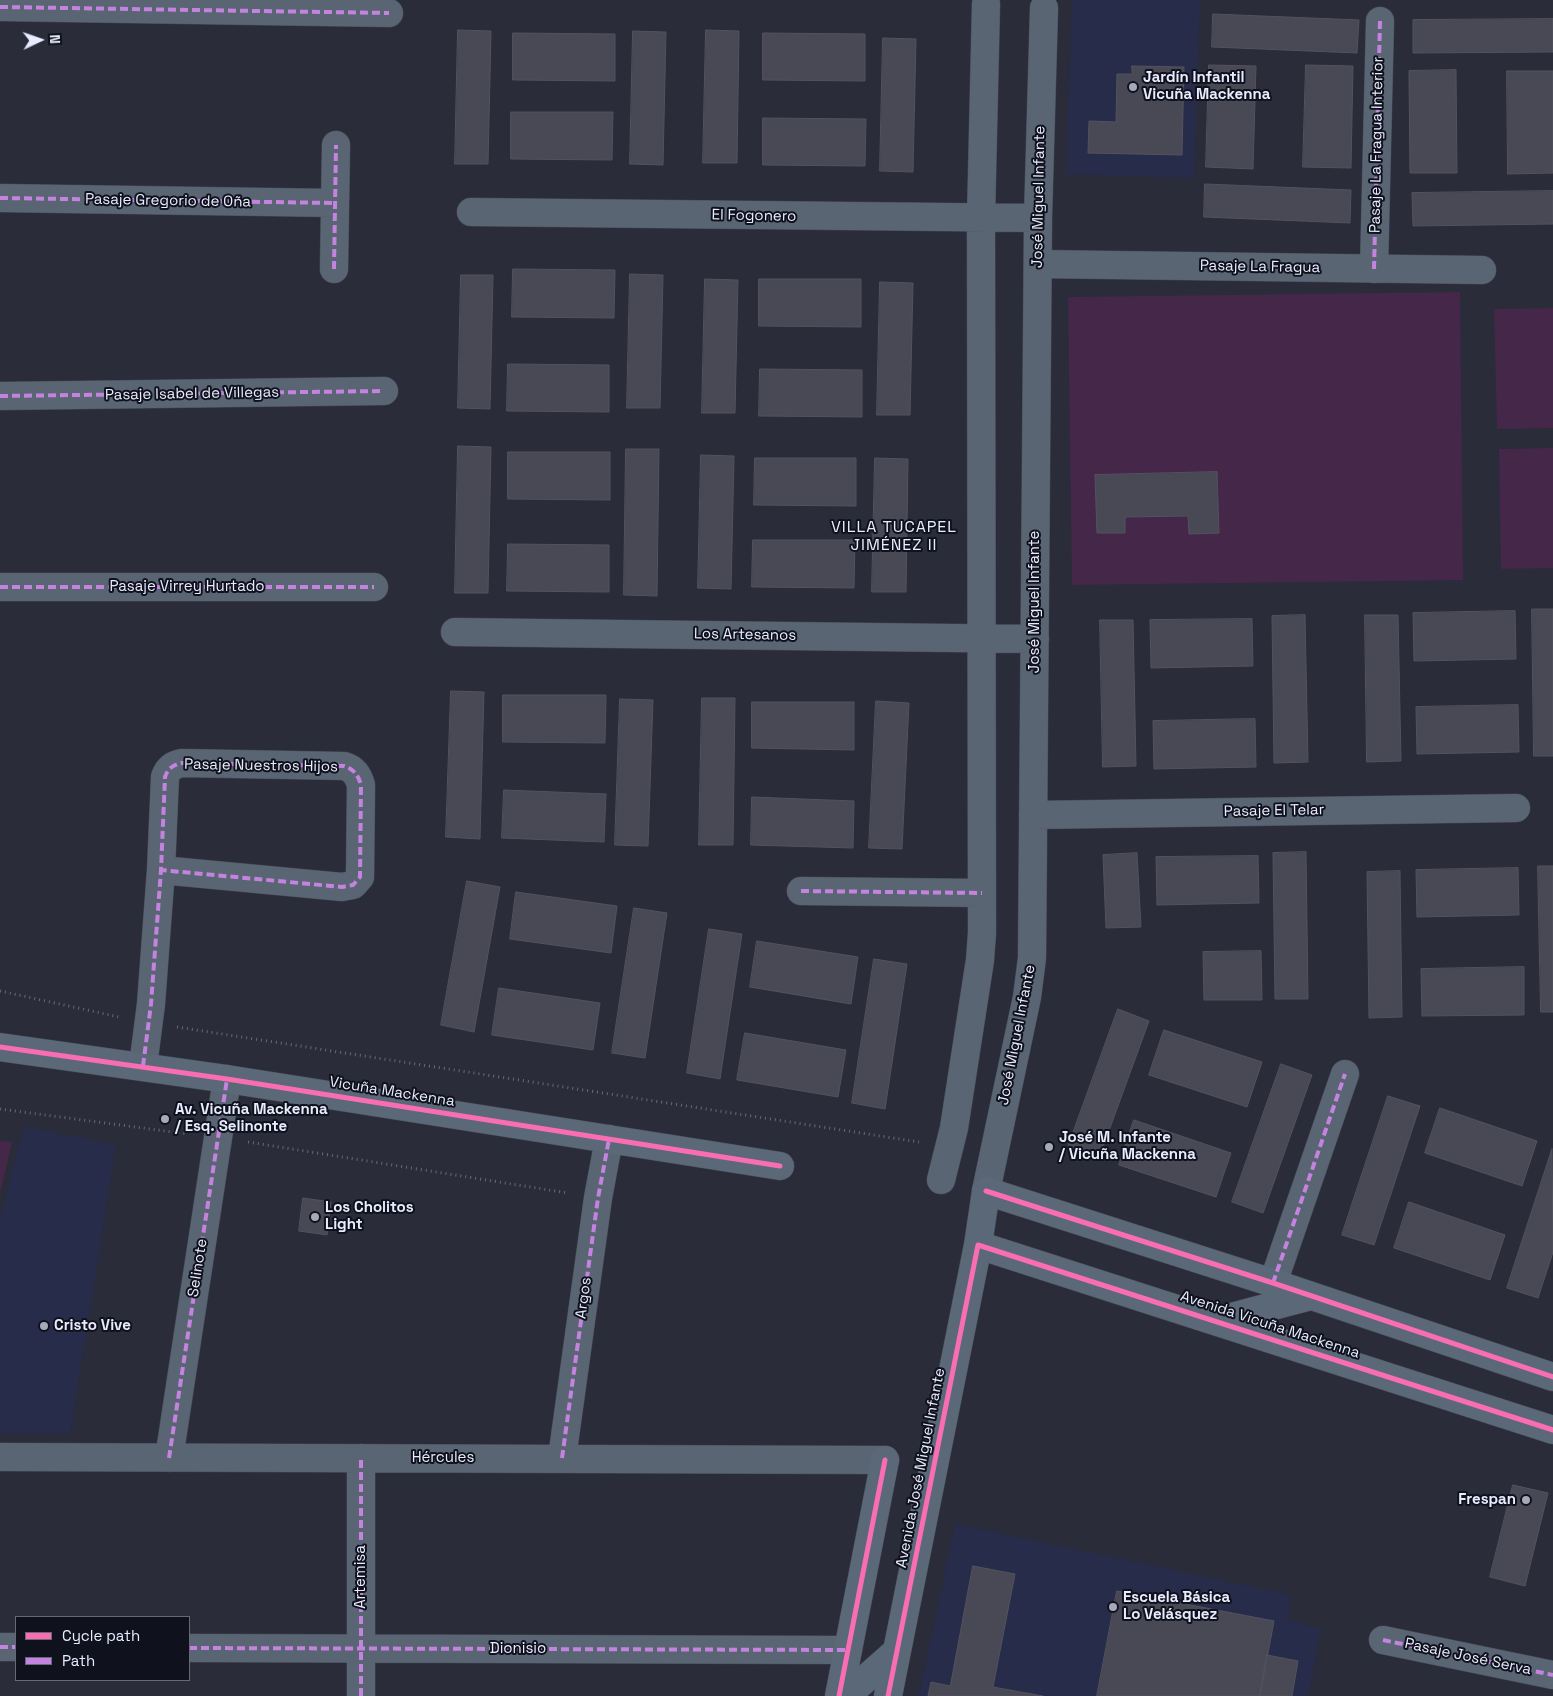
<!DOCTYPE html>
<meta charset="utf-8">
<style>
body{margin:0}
#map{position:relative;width:1553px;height:1696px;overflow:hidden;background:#2a2c3a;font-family:"Space Grotesk",sans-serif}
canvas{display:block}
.legend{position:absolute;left:15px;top:1616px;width:175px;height:65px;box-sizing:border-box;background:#0f111d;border:1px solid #666977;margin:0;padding:6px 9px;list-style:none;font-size:15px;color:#e8ecfe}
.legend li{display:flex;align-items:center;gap:10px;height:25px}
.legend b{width:25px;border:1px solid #666977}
.north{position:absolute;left:15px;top:15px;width:50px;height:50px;-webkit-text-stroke:4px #0f111d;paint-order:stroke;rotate:87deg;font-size:14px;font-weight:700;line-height:20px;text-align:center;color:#e8ecfe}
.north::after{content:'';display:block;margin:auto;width:18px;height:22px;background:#e8ecfe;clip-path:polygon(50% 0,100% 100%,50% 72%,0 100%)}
</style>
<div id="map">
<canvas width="1553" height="1696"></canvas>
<ul class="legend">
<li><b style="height:6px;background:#f96db3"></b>Cycle path</li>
<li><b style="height:6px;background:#c483df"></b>Path</li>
</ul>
<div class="north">N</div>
</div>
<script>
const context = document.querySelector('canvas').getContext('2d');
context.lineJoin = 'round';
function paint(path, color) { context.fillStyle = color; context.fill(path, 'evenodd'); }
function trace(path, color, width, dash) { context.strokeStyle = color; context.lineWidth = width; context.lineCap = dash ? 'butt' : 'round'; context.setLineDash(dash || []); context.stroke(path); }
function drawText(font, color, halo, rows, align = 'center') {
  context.font = font + ' "Space Grotesk",sans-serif'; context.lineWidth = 4; context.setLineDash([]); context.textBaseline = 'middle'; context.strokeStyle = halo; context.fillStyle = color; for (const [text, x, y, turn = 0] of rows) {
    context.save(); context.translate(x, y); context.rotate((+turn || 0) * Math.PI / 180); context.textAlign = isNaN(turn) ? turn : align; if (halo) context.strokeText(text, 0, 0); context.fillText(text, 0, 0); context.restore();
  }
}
const built = new Path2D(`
 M1072,0H1200L1194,178L1066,174Z
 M24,1126L116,1145L70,1434L0,1433V1219Z
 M955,1524L1291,1595L1287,1620L1321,1629L1308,1696H919Z`);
const green = new Path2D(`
 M1460,292L1463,580L1072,585L1068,297Z
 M1553,308V428L1497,429L1494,309Z
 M1553,448V568L1501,569L1499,449Z
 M0,1141L12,1142L0,1194Z`);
const building = new Path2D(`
 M1213,14L1359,20L1357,53L1212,47Z
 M1553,19V52L1413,53V20Z
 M458,30L491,31L488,164H455Z
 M706,30L739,31L737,163H703Z
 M633,31L666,32L663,165L630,164Z
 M513,33L615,34V81L513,80Z
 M763,33L865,34V81L763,80Z
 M883,38L916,39L913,172L880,171Z
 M1209,65L1256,66L1253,169L1206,167Z
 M1306,65L1353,66L1351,168L1303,167Z
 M1132,66L1184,67L1182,155L1088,153L1089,121L1116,122L1117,74H1132Z
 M1456,70L1457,173H1410L1409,71Z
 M1507,71H1553V173L1508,174Z
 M511,112H613L612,160L511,159Z
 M763,118L866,119L865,166L763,165Z
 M1205,184L1351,190L1350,223L1204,217Z
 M1553,191V224L1413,226L1412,193Z
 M513,269L615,270L614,318L512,317Z
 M630,274L663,275L660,408H627Z
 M461,275H493L490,409L458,408Z
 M705,279L738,280L735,413H702Z
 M759,279H861V327L759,326Z
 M880,282L913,283L910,415H877Z
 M508,364L609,365V412L507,411Z
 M760,369L862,370V417L759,416Z
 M458,446L491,447L488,593H455Z
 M626,449H659L657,596L624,595Z
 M508,452H610V500L508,499Z
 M701,455L734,456L731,589L698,588Z
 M755,458H856V506L754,505Z
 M875,458L908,459L906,592H872Z
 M1217,472L1219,533L1189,534L1188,516L1125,517V533H1097L1095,475Z
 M753,540H855L854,588L752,587Z
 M508,544L609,545V592L507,591Z
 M1532,609H1553V756H1534Z
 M1515,611L1516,659L1414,661L1413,613Z
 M1305,615L1308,762L1274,763L1272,616Z
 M1365,615H1398L1401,761L1367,762Z
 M1252,619L1253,666L1151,668L1150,620Z
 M1100,620H1133L1136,766L1103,767Z
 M451,691L484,692L480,839L446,837Z
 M503,695H606L605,743L503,742Z
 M702,698H735L733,845H699Z
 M620,699L653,700L648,846L615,845Z
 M876,701L909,703L902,849L869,848Z
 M752,702H854V750L752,748Z
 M1518,705L1519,752L1417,754L1416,707Z
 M1255,719L1256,767L1154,769L1153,721Z
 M504,790L606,794L604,842L502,838Z
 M752,797L854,801L853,848L751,845Z
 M1306,852L1308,999H1275L1273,853Z
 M1137,853L1141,927L1106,928L1103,855Z
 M1258,856L1259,903L1157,905L1156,857Z
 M1538,866H1553V1012H1541Z
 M1518,868L1519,915L1417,917L1416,870Z
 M1400,871L1402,1017L1369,1018L1367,872Z
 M467,881L500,887L474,1032L441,1025Z
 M516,892L617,906L611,953L510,939Z
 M634,908L667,913L645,1058L612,1053Z
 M709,929L742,934L720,1079L687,1073Z
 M757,941L858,957L851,1004L750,987Z
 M1261,951L1262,1000H1204L1203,952Z
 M874,959L907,964L885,1109L852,1103Z
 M1524,967V1015L1422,1016L1421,969Z
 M499,988L600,1003L593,1050L492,1035Z
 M1118,1009L1149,1021L1099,1158L1068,1147Z
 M1164,1030L1262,1062L1247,1107L1149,1075Z
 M745,1033L846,1050L838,1097L737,1080Z
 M1281,1064L1312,1075L1263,1213L1232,1202Z
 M1388,1096L1420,1106L1374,1245L1342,1235Z
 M1440,1108L1537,1141L1522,1186L1425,1153Z
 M1134,1120L1231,1153L1216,1197L1119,1165Z
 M1552,1149L1553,1252L1538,1298L1507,1288Z
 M303,1198L331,1202L327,1235L299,1231Z
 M1409,1202L1505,1235L1490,1280L1394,1248Z
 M1513,1485L1548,1493L1525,1586L1490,1577Z
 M973,1566L1015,1574L993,1687L1043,1696H928L931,1682L950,1686Z
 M1117,1591L1274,1621L1260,1696H1097Z
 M1267,1655L1298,1661L1292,1696H1260Z`);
const path = new Path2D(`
 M0,991L119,1017
 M177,1027L919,1142
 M0,1109L188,1134
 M248,1142L568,1193`);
const minor = new Path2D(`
 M0,7L389,13
 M0,198L335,203
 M471,212L1038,218
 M1038,264L1482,270
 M334,269L336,145
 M1374,269L1380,21
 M0,396L384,391
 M0,587H374
 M455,632L1035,639
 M1033,815L1516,808
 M801,891L982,893
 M143,1066L151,1004L161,870L165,777C168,768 173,765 182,763L344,766C354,769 358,775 361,785L360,877L353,885L342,887L161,870
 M941,1180L954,1128L980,960L982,933L981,218L986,4
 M986,1191L1027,997L1032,958L1038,218L1044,8
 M1273,1283L1345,1074
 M0,1457L885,1460
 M169,1458L227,1079
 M562,1458L598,1198L609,1139
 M1383,1640L1553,1675
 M0,1647H16
 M189,1648L848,1650
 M361,1696V1458`);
const secondary = new Path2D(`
 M0,1047L227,1079L780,1166
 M978,1245L1553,1430
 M1216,1321L1311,1296
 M839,1696L885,1460
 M846,1696L897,1651
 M888,1696L978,1245L986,1191L1273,1283L1553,1377`);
const quiet = new Path2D(`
 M0,7L389,13
 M0,198L335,203
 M334,269L336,145
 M1374,269L1380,21
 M0,396L384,391
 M0,587H374
 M801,891L982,893
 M143,1066L151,1004L161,870L165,777C168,768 173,765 182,763L344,766C354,769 358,775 361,785L360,877L353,885L342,887L161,870
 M1273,1283L1345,1074
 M169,1458L227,1079
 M562,1458L598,1198L609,1139
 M1383,1640L1553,1675
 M0,1647H16
 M189,1648L848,1650
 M361,1696V1458`);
const cycleway = new Path2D(`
 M0,1047L227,1079L780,1166
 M986,1191L1273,1283L1553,1377
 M839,1696L885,1460
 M888,1696L978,1245L1553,1430`);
const markers = [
 [1133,87,5,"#a6a9b9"],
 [165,1119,5,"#a6a9b9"],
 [1049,1147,5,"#a6a9b9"],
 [315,1217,5,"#a6a9b9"],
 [44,1326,5,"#a6a9b9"],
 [1526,1500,5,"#a6a9b9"],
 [1113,1607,5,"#a6a9b9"]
];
const poiNames = [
 ["Jardín Infantil",1143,78],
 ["Vicuña Mackenna",1143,95],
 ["Av. Vicuña Mackenna",175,1110],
 ["/ Esq. Selinonte",175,1127],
 ["José M. Infante",1059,1138],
 ["/ Vicuña Mackenna",1059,1155],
 ["Los Cholitos",325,1208],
 ["Light",325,1225],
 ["Cristo Vive",54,1326],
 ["Frespan",1516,1500,"right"],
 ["Escuela Básica",1123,1598],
 ["Lo Velásquez",1123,1615]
];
const streetNames = [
 ["Pasaje La Fragua Interior",1377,145,-89],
 ["José Miguel Infante",1039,197,-89],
 ["Pasaje Gregorio de Oña",168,201,1],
 ["El Fogonero",754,216,1],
 ["Pasaje La Fragua",1260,267,1],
 ["Pasaje Isabel de Villegas",192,394,-1],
 ["Pasaje Virrey Hurtado",187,587],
 ["José Miguel Infante",1035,602,-90],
 ["Los Artesanos",745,635,1],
 ["Pasaje Nuestros Hijos",261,766,1],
 ["Pasaje El Telar",1274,811,-1],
 ["José Miguel Infante",1017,1035,-79],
 ["Vicuña Mackenna",392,1092,9],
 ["Selinote",198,1268,-81],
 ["Argos",584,1298,-82],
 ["Avenida Vicuña Mackenna",1270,1325,18],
 ["Hércules",443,1458],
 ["Avenida José Miguel Infante",921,1468,-79],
 ["Artemisa",361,1577,-90],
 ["Dionisio",518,1649],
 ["Pasaje José Serva",1468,1657,12]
];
const neighbourhoodNames = [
 ["VILLA TUCAPEL",894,528],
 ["JIMÉNEZ II",894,546]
];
paint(built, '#272c4a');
paint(green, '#45274a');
paint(building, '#494855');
trace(building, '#53525e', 1);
trace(minor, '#464854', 29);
trace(secondary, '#464854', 29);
trace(path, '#636b77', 3, [1, 4]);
trace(minor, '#596573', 28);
trace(secondary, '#5a6878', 28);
trace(quiet, '#c483df', 4, [8, 4]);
trace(cycleway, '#f96db3', 5);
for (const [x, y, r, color] of markers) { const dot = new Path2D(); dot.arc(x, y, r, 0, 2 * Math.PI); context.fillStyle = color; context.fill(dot); trace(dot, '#0f111d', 2); }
drawText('bold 15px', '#e8ecfe', '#0f111d', poiNames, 'left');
drawText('15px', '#e8ecfe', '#0f111d', streetNames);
context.letterSpacing = '1px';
drawText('16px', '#e8ecfe', '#0f111d', neighbourhoodNames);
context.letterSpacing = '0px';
</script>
